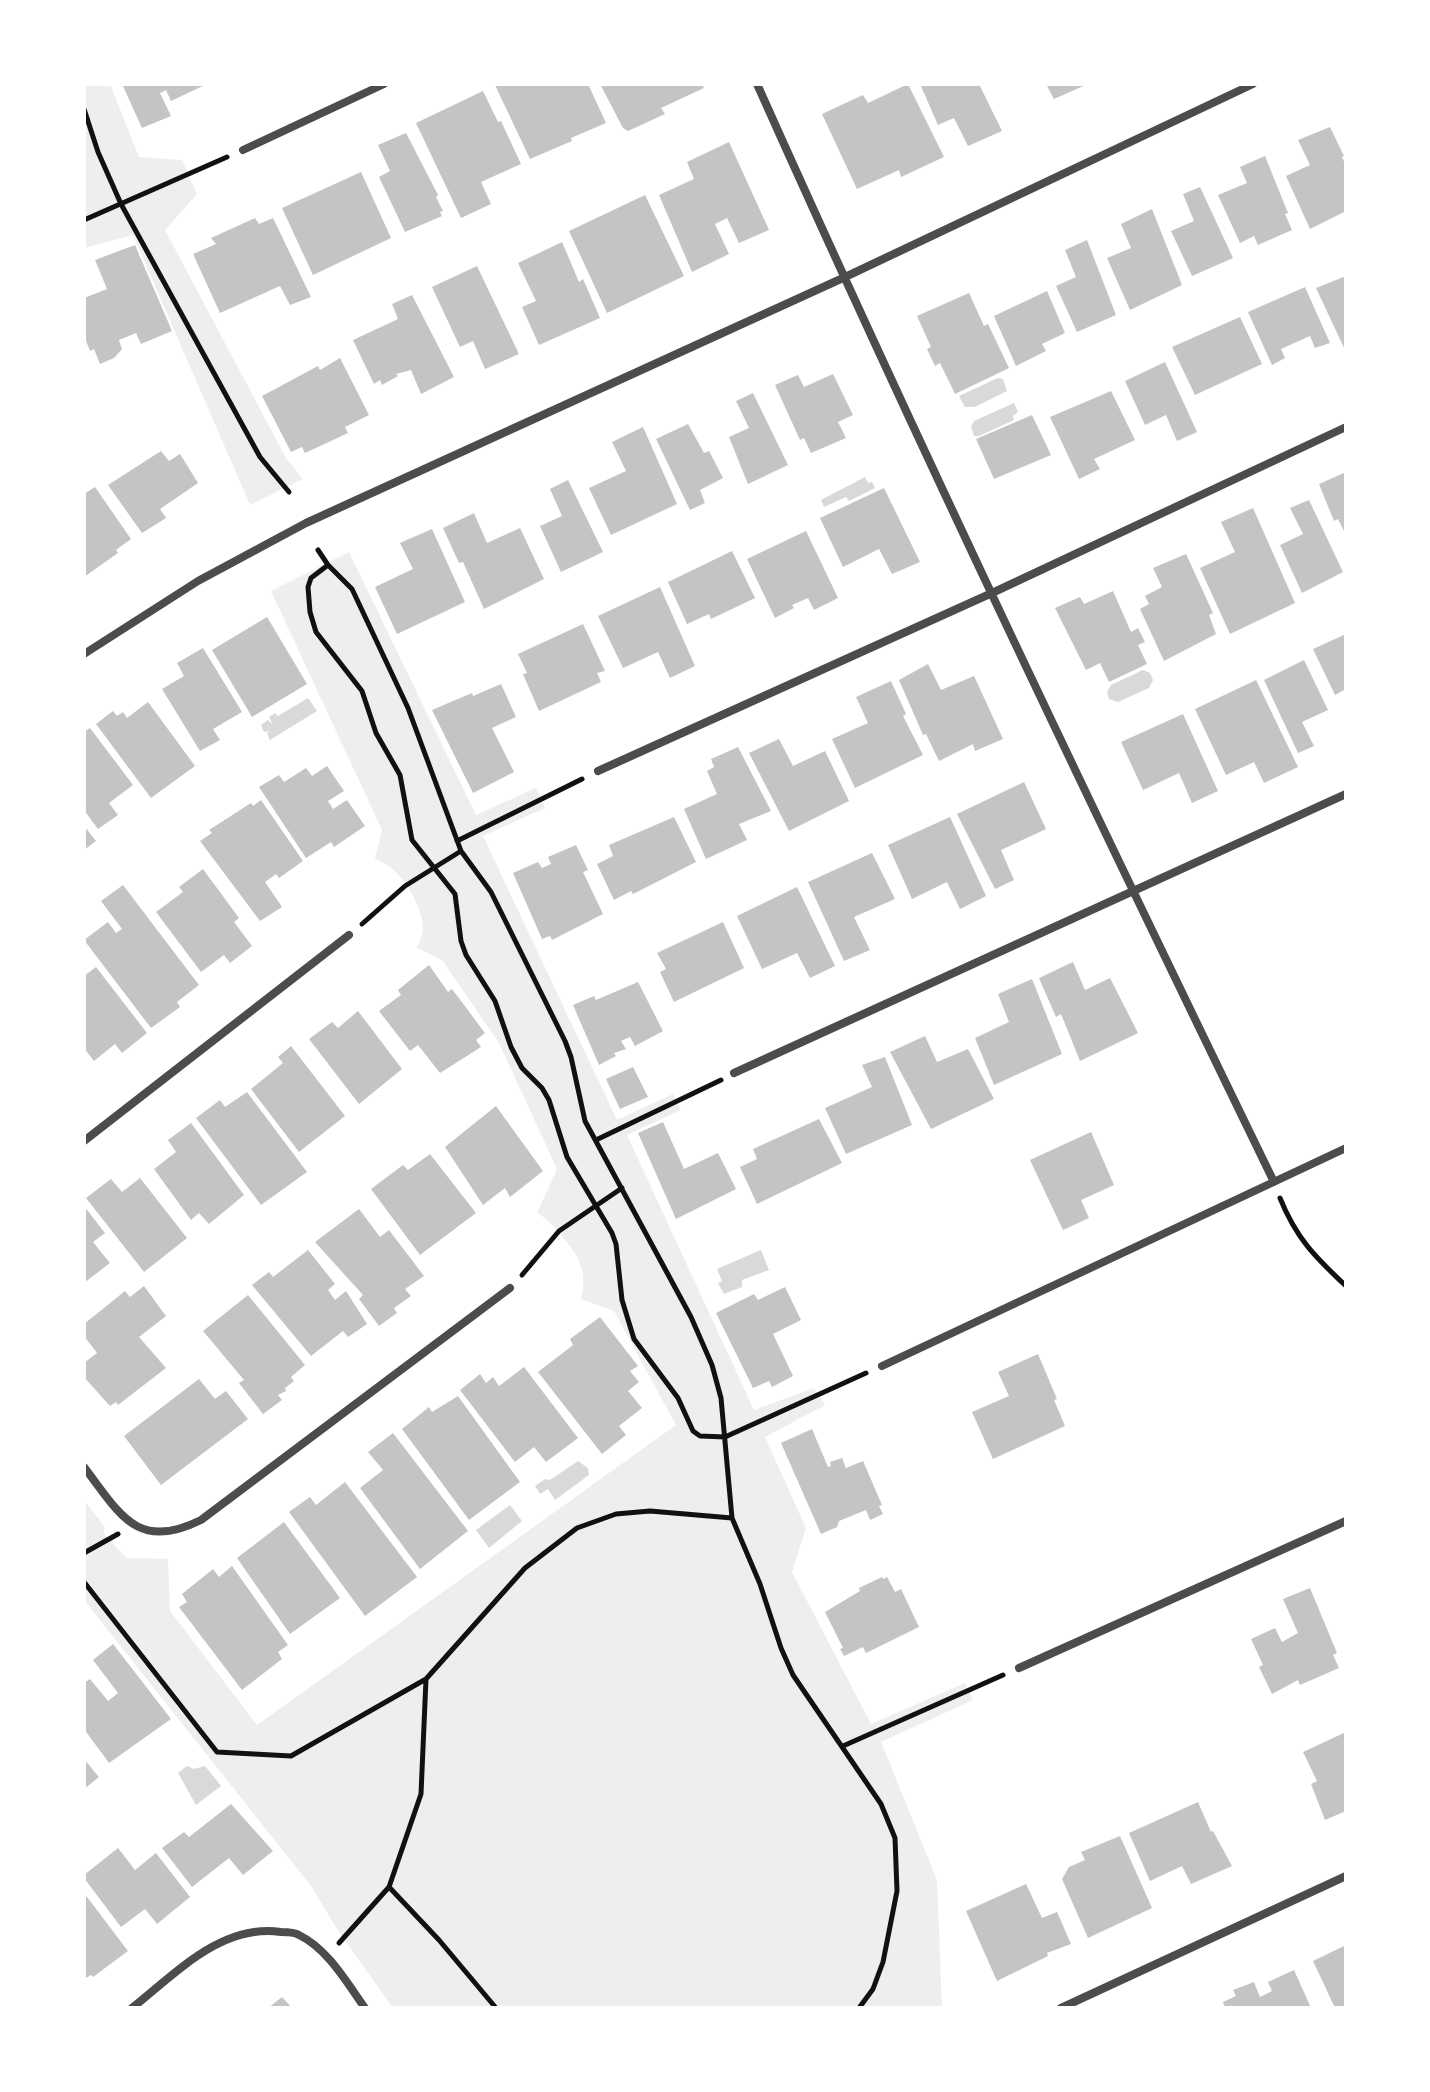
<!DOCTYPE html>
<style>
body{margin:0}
#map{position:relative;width:1430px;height:2092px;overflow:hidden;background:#fff;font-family:"Alegreya Sans",sans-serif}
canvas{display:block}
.frame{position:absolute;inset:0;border:86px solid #fff;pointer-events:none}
</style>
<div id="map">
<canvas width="1430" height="2092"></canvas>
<div class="frame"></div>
</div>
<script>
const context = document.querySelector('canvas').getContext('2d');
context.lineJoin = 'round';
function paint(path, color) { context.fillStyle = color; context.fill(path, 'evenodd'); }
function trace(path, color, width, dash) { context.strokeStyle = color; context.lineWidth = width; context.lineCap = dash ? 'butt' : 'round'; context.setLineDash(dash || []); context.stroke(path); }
const green = new Path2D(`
 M84,84H110L139,157L182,160L197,194L165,230L286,458L303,479L250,505L133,235L84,248Z
 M349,552L476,815L536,788L545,808L483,836L617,1120L673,1094L681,1110L627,1135L754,1410L814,1388L825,1405L765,1437L806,1528L792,1572L871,1724L965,1683L973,1700L881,1742L937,1880L942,2008H393L337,1929L311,1886L84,1600V1500L105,1527L103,1532L126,1558L168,1559L170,1611L257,1725L676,1425L614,1311L581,1299C588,1271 579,1256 561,1235C553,1226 548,1219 537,1213L557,1169L499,1043L442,960L417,948C419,942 423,936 423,930C423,905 400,866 375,859L382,830L271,591Z`);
const water = new Path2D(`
 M998,378L1003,379L1007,391L975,407H965L959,396Z
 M1014,403L1018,412L1013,416L1014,420L979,436H974L971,427L974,421Z
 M865,477L868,483L872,482L875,488L849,501L846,497L824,507L821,500Z
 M1143,670L1150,673L1153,680L1149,688L1118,702L1109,699L1107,692L1111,685Z
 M308,698L317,711L270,740L267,733L270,731L264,732L261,725L268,720L273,725L269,717L275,713L278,716Z
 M761,1250L769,1270L742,1280V1287L724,1294L718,1283L722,1281L717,1269Z
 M578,1461L588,1468L589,1475L555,1500L548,1489L540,1494L535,1486L545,1479L550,1480Z
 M510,1505L522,1521L489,1548L476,1530Z
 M187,1766L194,1769L205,1766L221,1786L196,1805L178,1773Z`);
const building = new Path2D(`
 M122,84H207L171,101L166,90L160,93L171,116L142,128Z
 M498,84H588L606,123L571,138L572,141L530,159L495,85Z
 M600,84H702L704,88L661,108L665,114L628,131L623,128Z
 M908,84L944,157L901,177L899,170L857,189L822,114L863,95L868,103Z
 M920,84H979L1002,131L968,146L954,118L938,125Z
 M1046,84H1088L1054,99Z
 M483,91L498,122L501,121L521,164L481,182L491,204L461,218L416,123Z
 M1330,127L1344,156L1342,157L1346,166V211L1310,229L1286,176L1310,165L1298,140Z
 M406,133L438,195L436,197L443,211L440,212L442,216L405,232L379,177L390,171L378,145Z
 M729,142L769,230L739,243L727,218L715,224L729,254L692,272L659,195L694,179L687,162Z
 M1265,156L1288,213L1285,214L1292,230L1258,245L1254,236L1240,243L1218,195L1247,183L1240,167Z
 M361,172L391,238L313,275L282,208Z
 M1200,187L1233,258L1192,276L1171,231L1194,221L1183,194Z
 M645,195L684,276L607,313L569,231Z
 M1152,209L1182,285L1130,310L1107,258L1131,248L1121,224Z
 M255,218L259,224L273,218L311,297L290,305L280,286L220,313L193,254L216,244L211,238Z
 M1087,240L1116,315L1077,332L1056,286L1076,277L1065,250Z
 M562,242L579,282L583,279L600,318L539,345L522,307L536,301L518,263Z
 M135,245L172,331L141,344L136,333L119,340L122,349L114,358L100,364L94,349L90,351L84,336V298L107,289L95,260Z
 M477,266L519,354L485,369L473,341L460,347L432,287Z
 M1346,276V352L1316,288Z
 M1305,287L1330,343L1315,348L1310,336L1281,349L1285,358L1272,365L1248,312Z
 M1047,291L1065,333L1042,344L1046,351L1016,366L994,316Z
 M969,293L984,326L988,324L1009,368L955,394L940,363L935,366L927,349L931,347L917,316Z
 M412,295L454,377L421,394L411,370L396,374L398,376L382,385L380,380L374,384L353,340L398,319L392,304Z
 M1240,317L1262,364L1195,395L1172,347Z
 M340,358L369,415L345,427L348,433L305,453L302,447L291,452L262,396L318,366L320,370Z
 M1165,362L1197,432L1177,441L1166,415L1145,425L1125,381Z
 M833,374L853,415L838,422L846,438L811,453L804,438L800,440L775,385L798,375L804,387Z
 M1111,391L1135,440L1094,459L1100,469L1079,479L1050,417Z
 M753,393L788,465L748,484L729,437L749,428L736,401Z
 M1032,415L1051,455L994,479L976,439Z
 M688,424L704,453L709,451L723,478L700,490L705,503L690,510L656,439Z
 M643,427L677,504L611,535L589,488L626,471L612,442Z
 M161,451L169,461L180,454L198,483L160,509L166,518L142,533L108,485Z
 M1346,472V535L1338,519L1334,521L1319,484Z
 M568,480L603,552L561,572L540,526L562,516L550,489Z
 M95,487L131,539L116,550L118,553L84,577V494Z
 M884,488L920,562L892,574L879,549L843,567L820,518Z
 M1309,500L1343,572L1302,593L1280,545L1303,534L1290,508Z
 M1253,508L1295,603L1230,634L1200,568L1235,552L1221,522Z
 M474,513L487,543L520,528L544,579L484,609L463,562L459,563L443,528Z
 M432,529L465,602L397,634L375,587L413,569L400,543Z
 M806,531L838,598L814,610L808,598L792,605L794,608L775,618L747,559Z
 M732,551L755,598L711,619L709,614L687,624L668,582Z
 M1186,554L1213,613L1209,615L1216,634L1164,661L1140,609L1149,604L1145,596L1162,587L1153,568Z
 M660,587L695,666L670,678L658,652L623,668L598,616Z
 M1113,591L1131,632L1138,628L1145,642L1138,645L1147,664L1109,682L1100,663L1086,670L1055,608L1080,597L1084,604Z
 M267,617L307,684L252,717L212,650Z
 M583,624L605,671L597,673L601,682L539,711L523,674L527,673L518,654Z
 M1346,634V689L1335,695L1313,649Z
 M203,648L242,712L213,729L220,740L200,751L162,689L184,676L177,663Z
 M1304,660L1328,710L1302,722L1314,746L1298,753L1264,680Z
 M928,664L941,690L974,676L1003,739L975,751L973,744L939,761L926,734L923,735L899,680Z
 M1256,680L1298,767L1264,783L1254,762L1226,775L1195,709Z
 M891,681L906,714L903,716L923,755L855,788L832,739L868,723L856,697Z
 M501,684L516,717L492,728L514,772L473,793L432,710L472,693L473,696Z
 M148,702L195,766L151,798L96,724L113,711L117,716L123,712L127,718Z
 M1183,714L1218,791L1192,803L1179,773L1143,790L1121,742Z
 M90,728L133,785L109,803L118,815L98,829L84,810V732Z
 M779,739L793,766L825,751L849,801L789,831L749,753Z
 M738,747L771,811L739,824L747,840L706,859L684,809L717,794L707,771L714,767L711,759Z
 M327,766L344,791L328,801L333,809L347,800L365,826L334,847L331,842L306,858L259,787L279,775L284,782L306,768L312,776Z
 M1024,782L1046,829L1001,850L1014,880L995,889L957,814Z
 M261,800L303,861L279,878L276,874L265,882L282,907L260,921L200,841L212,833L209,830L251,803L253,806Z
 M674,817L696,862L633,894L631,891L614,900L597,864L613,856L609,845Z
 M950,817L986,896L960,909L947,882L912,899L888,845Z
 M84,826L96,841L84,850Z
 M576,845L588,870L583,872L603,914L552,940L550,936L542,939L513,873L538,862L542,868L551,864L548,857Z
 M872,853L895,899L854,917L870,950L844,961L808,882Z
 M203,869L239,918L234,922L252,946L230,963L224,955L201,972L156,912L183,892L179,887Z
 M123,885L199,985L177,1002L180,1007L151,1028L84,940L108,922L116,933L122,929L101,901Z
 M797,887L835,966L810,978L797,953L762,969L737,916Z
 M723,922L744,968L674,1002L660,972L666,969L657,953Z
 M1073,962L1085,990L1110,978L1138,1033L1080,1061L1061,1014L1056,1017L1039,978Z
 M429,965L448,992L452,989L485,1033L476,1040L481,1047L440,1073L418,1045L410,1051L379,1011L401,995L398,990Z
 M96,967L147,1033L122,1053L115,1044L94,1061L84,1048V976Z
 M1032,979L1062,1054L994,1085L975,1038L1009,1022L998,994Z
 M638,982L663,1031L635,1046L630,1037L621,1041L626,1049L614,1053L616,1056L599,1065L573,1005L594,996L596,1000Z
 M358,1011L402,1069L359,1104L309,1039L332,1022L338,1028Z
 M925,1036L937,1062L968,1049L994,1099L931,1129L890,1052Z
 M291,1046L345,1116L299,1152L251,1089L283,1063L278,1057Z
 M885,1057L912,1125L846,1154L825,1108L872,1087L862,1065Z
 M633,1067L648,1097L620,1109L606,1079Z
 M247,1092L307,1172L261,1205L196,1118L220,1100L225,1107Z
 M496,1106L543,1171L510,1197L505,1188L483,1205L445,1147Z
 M819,1119L842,1163L757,1204L740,1167L757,1159L753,1149Z
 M663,1122L684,1169L718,1153L736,1189L676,1219L638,1133Z
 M191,1123L244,1195L209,1224L199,1213L191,1220L154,1169L176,1152L168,1140Z
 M1091,1132L1114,1185L1081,1200L1089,1218L1063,1230L1030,1160Z
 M430,1154L476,1213L420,1255L371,1189L403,1165L408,1170Z
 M140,1178L187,1238L144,1272L86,1198L111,1179L122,1192Z
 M84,1206L105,1233L93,1242L110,1263L84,1283Z
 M359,1209L380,1237L389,1230L424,1276L405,1289L411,1296L394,1308L397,1313L379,1326L359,1299L363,1295L315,1242Z
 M308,1250L335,1284L328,1290L335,1300L346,1291L367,1324L348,1337L343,1331L311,1356L252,1285L269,1272L273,1277Z
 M144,1286L166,1316L139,1337L166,1368L118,1405L116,1402L110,1406L84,1377V1363L97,1353L84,1336V1324L125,1291L130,1297Z
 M785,1287L801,1320L773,1334L793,1376L772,1387L769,1381L753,1388L716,1313L754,1294L758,1300Z
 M248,1295L305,1365L291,1377L294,1381L285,1388L286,1391L278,1395L282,1400L263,1414L239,1383L244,1380L203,1331Z
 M600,1317L638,1366L630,1371L639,1382L628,1391L642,1408L619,1426L626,1435L602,1454L538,1372L573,1345L570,1339Z
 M1038,1354L1057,1399L1054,1400L1065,1426L993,1459L972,1412L1009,1396L998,1372Z
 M524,1367L578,1438L546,1462L534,1447L515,1462L460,1390L480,1374L486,1383L493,1377L499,1386Z
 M199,1379L215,1399L226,1391L248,1419L161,1485L124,1436Z
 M458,1396L520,1482L469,1520L402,1429L429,1407L432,1412Z
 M812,1429L828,1467L831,1466L830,1462L842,1458L846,1468L863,1461L882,1505L879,1506L883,1514L870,1520L866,1510L839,1521L837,1527L821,1534L781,1443Z
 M393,1433L468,1531L420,1569L360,1488L383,1470L368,1452Z
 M345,1482L417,1577L365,1616L289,1512L310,1497L316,1505Z
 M284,1522L340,1598L290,1634L237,1558Z
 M232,1566L288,1645L278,1652L282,1659L242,1690L179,1607L187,1602L182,1594L213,1569L219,1577Z
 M882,1577L883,1579L887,1577L895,1592L901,1589L919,1627L866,1653L863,1647L844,1656L840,1649L843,1648L825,1612L860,1591L859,1588Z
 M1310,1588L1337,1653L1333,1655L1339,1668L1300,1685L1298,1680L1272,1694L1259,1667L1263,1665L1251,1639L1275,1628L1282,1642L1298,1633L1283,1599Z
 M113,1644L171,1719L109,1763L84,1729V1683L90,1679L108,1701L118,1693L93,1660Z
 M1346,1732V1811L1325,1820L1311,1784L1317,1781L1303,1752Z
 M84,1759L99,1777L84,1789Z
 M1198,1802L1211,1832L1213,1831L1232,1866L1191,1884L1182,1866L1150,1881L1129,1833Z
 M231,1804L273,1851L243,1875L229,1858L192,1887L162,1848L184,1832L189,1837Z
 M1120,1836L1152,1908L1088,1938L1062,1879L1069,1867L1085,1860L1081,1852Z
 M118,1848L135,1870L156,1853L190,1897L157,1924L145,1909L121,1927L84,1878V1875Z
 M1026,1884L1042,1918L1057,1912L1071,1944L1047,1953L1048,1956L997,1981L966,1911Z
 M84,1893L128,1951L93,1977L91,1975L84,1979Z
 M1346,1945V2008H1335L1313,1961Z
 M1294,1970L1311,2008H1225L1223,2002L1236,1996L1233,1990L1254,1982L1260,1997L1272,1991L1268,1982Z
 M282,1997L292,2008H268Z`);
const path = new Path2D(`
 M84,109L98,152L121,204L260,457L289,492
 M84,220L227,157
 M318,550L328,565L352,589L408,708L461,851L491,892L565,1041L571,1057L585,1121L691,1317L712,1365L721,1398L732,1518L760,1584L781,1648L793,1675L881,1804L895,1838L897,1891L883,1962L873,1989L859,2008
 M328,565L311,578L308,587L310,612L316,632L362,691L376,733L400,775L412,840L455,894L461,941L466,955L495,1001L511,1047L522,1068L542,1088L549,1100L567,1157L612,1233L616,1244L622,1300L634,1339L678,1398L693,1431L700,1436L725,1437L866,1373
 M457,841L582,779
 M362,924L405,886L461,851
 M596,1140L721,1080
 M1280,1198C1296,1238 1315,1257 1346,1286
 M522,1275L559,1231L622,1188
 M84,1553L118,1534
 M84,1582L217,1752L291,1756L426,1679
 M843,1746L1003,1675
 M339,1943L389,1887
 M496,2008L439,1940L389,1887L421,1794L426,1679L525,1568L577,1528L616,1514L650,1511L732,1518`);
const minor = new Path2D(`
 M757,84C922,453 1097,818 1274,1182
 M243,150L384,84
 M84,654L198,581L306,523L843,278L1253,84
 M598,771L992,593L1346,427
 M734,1073L1346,794
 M84,1141L349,935
 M882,1366L1346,1148
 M84,1467C120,1514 137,1552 201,1520L510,1288
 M1019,1668L1346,1521
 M132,2008C175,1974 222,1923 281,1932C287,1932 294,1932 299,1935C328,1949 347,1983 365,2008
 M1061,2008L1346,1876`);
paint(green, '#eee');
paint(water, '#d9d9d9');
paint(building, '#c4c4c4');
trace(path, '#111', 5);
trace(minor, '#4c4c4c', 8);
</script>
